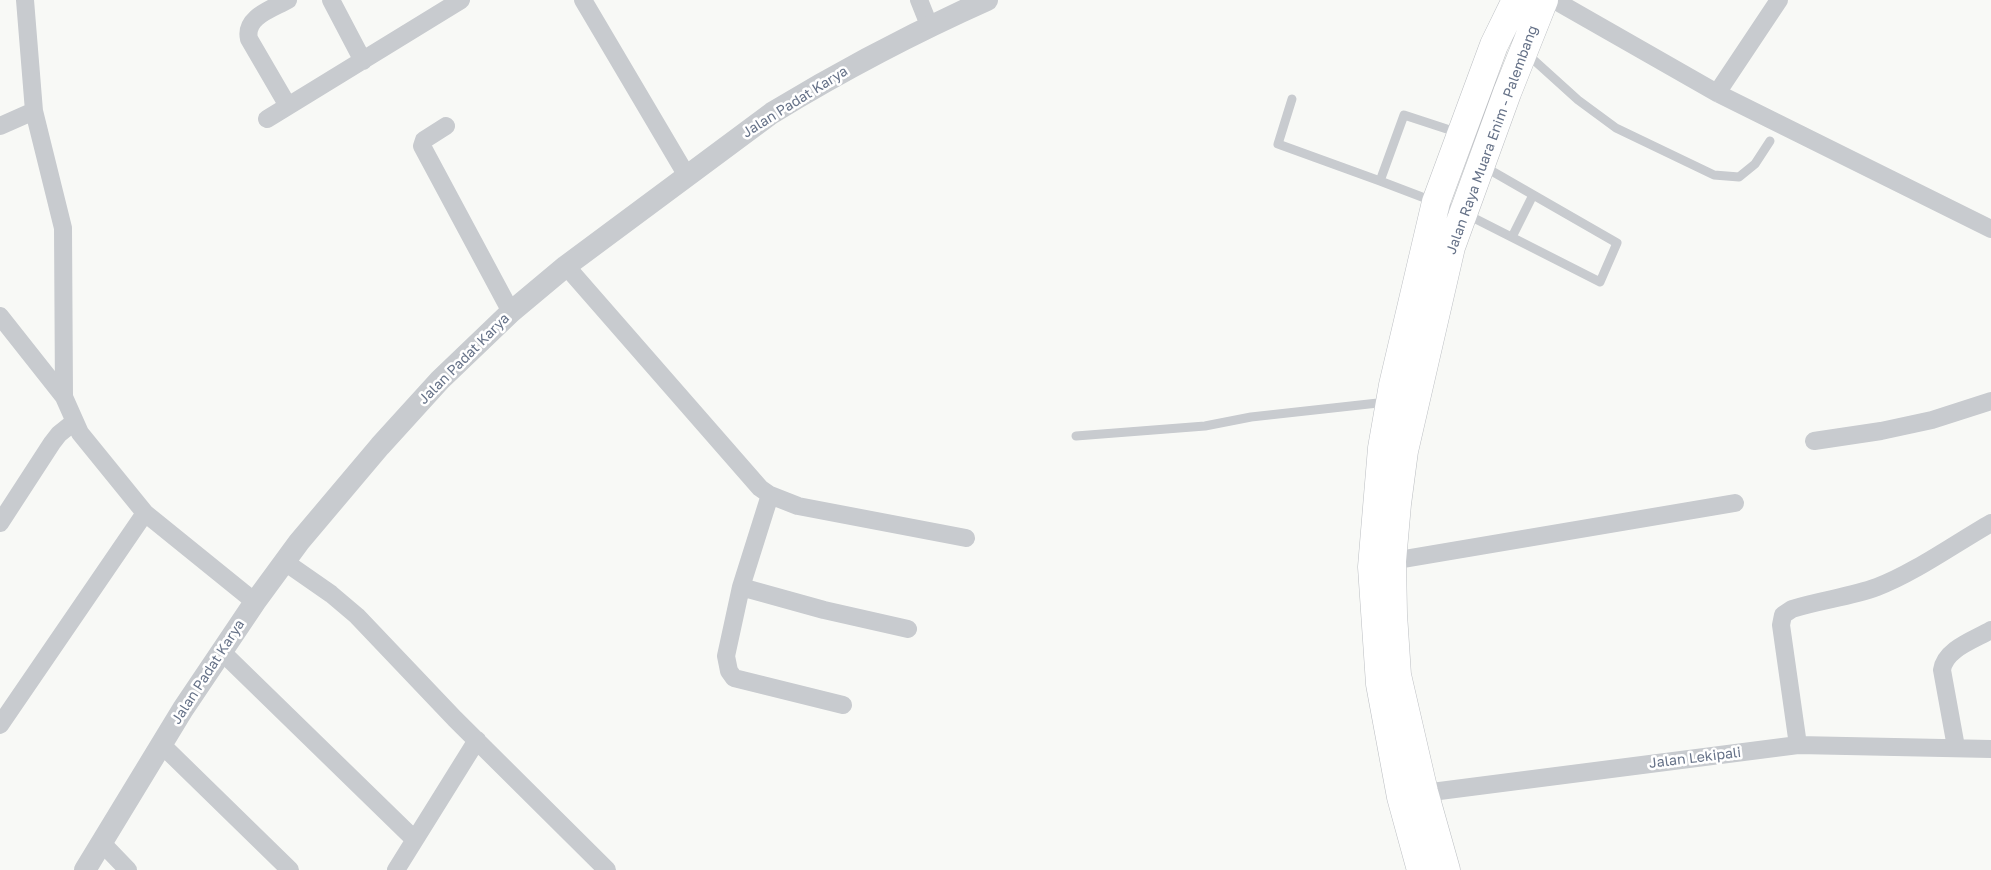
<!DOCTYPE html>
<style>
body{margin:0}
canvas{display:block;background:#f8f9f6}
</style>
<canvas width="1991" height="870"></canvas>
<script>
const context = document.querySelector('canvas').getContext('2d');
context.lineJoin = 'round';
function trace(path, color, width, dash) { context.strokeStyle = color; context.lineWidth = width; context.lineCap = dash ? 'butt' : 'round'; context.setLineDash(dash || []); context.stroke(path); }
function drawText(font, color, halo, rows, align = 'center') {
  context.font = font + ' "Golos Text",sans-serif'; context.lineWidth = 5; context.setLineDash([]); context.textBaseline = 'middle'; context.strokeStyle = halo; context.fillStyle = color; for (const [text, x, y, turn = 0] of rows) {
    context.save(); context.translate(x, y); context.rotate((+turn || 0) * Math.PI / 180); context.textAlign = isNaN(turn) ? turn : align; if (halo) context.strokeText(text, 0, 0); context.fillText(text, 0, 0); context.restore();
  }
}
const service = new Path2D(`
 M1526,53L1578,100L1616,128L1714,175L1739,177L1755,164L1770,141
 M1292,99L1278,144L1380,181
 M1459,133L1404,115L1380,181L1464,213L1600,282L1617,243L1483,166
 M1512,237L1533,195
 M1076,436L1205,426L1251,417L1387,402`);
const minor = new Path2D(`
 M25,0L34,111L63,228L64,397
 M288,0C272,9 244,17 249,39L288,106
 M331,0L363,61
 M583,0L687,176
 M919,0L929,25
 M1554,0L1717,93L1991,229
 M1717,93L1779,0
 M267,119L461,0
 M0,126L34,111
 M446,126L424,140L422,146L511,312
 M566,266L760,488L770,495L798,506L966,538
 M0,316L64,397L80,433L145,513L255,602
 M1814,441L1881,431L1932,420L1991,401
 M770,495L741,587L824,610L908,629
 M0,523L52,443L59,434L74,422
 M1392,561L1735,503
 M285,562L331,594L357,616L455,719L607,870
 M741,587L726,656L729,671L734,678L843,705
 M221,651L414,839
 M0,725L145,513
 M162,745L290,870
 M1798,745L1781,625L1783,615L1792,609C1820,600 1850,597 1877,587C1914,573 1956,543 1991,523
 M1956,747L1942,670C1945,649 1974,640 1991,630
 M1416,794L1798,745L1991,749
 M102,843L128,870
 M396,870L477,740`);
const tertiary = new Path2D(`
 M85,870L183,709L255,602L299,542L380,446L440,380L511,312L566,266L772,113C841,71 913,33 987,0`);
const primary = new Path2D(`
 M1421,870L1401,797L1380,684L1372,567L1382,448L1393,385L1436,202L1494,45L1516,0
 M1446,870L1424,792L1397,675L1393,614L1392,561L1397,504L1404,451L1451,247L1507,93L1544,0`);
const streetNames = [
 ["Jalan Padat Karya",795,102,-32],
 ["Jalan Raya Muara Enim - Palembang",1492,140,-70],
 ["Jalan Padat Karya",464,359,-45],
 ["Jalan Padat Karya",208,672,-57],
 ["Jalan Lekipali",1695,758,-7]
];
trace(primary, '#bbbec2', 29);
trace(service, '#c8cbcf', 9);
trace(minor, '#c8cbcf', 18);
trace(tertiary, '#c8cbcf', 22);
trace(primary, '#fff', 28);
drawText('14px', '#667288', '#fff', streetNames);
</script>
